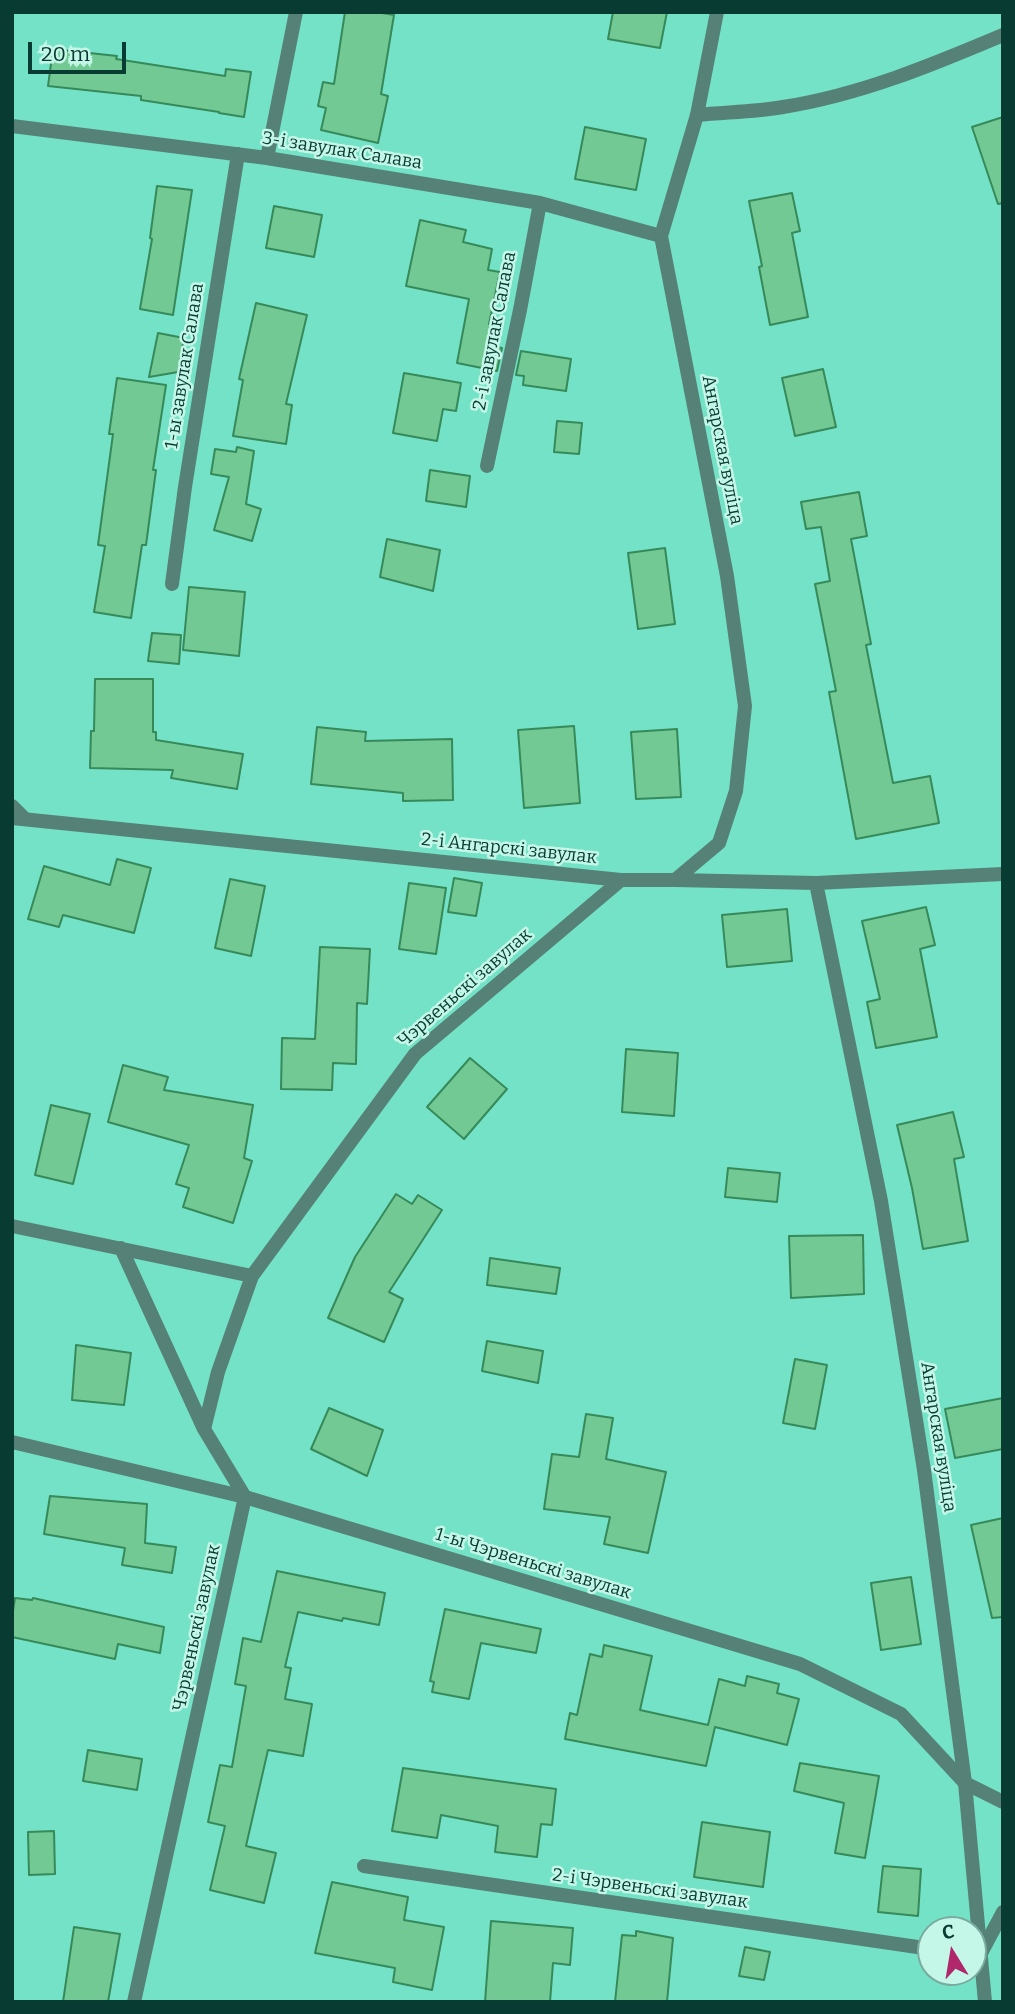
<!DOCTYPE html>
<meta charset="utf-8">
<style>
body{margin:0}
#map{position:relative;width:1015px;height:2014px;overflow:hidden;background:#73e2c7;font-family:Bitter,serif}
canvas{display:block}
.frame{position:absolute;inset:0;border:14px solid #083b31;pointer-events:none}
.north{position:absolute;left:917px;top:1916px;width:70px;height:70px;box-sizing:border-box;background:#c5f7e9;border:2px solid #79ac9f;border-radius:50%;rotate:349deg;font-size:19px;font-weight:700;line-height:28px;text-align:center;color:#083b31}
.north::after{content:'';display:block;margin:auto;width:24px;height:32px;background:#b0286b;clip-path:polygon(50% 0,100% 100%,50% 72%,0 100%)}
.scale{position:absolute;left:28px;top:42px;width:98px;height:32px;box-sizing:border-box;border:4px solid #083b31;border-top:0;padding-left:9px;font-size:21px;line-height:24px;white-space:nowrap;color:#083b31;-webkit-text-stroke:5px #c5f7e9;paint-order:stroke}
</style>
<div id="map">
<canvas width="1015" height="2014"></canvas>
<div class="frame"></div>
<div class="north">С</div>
<div class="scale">20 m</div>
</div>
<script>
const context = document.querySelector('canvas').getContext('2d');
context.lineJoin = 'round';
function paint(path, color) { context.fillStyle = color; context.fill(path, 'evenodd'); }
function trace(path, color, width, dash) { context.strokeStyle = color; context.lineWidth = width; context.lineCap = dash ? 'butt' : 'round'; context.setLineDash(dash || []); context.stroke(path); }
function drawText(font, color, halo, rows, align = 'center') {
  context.font = font + ' Bitter,serif'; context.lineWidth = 5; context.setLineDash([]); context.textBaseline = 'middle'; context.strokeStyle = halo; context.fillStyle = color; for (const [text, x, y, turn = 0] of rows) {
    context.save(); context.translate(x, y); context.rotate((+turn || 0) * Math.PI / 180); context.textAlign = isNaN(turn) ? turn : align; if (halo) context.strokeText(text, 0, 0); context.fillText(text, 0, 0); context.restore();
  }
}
const building = new Path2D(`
 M345,12H376L394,15L381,94L388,96L378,143L321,130L326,108L318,106L323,82L334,84Z
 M613,12H667L660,48L608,39Z
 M53,49L117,56L116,59L225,76L226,69L251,72L244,117L219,113V112L141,100V96L48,86Z
 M1003,117V203L998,204L972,127Z
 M585,127L646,139L636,190L575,179Z
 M157,186L192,190L173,315L140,309L152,239L150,238Z
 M792,193L800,231L792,233L808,317L770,325L759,267L762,266L749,201Z
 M274,206L322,215L314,257L266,248Z
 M420,220L466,230L463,242L492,249L488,270L500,272L489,324H492L488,345L502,348L497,371L457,363L469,299L406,286Z
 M256,303L307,315L286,404L292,405L286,444L233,436L243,380L239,379Z
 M158,333L184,338L178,372L149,377Z
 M521,351L571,359L566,391L523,385L524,376L516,375Z
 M823,369L836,427L795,436L782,378Z
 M404,373L461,383L456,411L443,409L437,441L393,433Z
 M117,378L166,385L153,470H156L146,545H142L131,618L94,612L105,546L98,545L113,434H109Z
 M557,421L582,423L579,454L554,452Z
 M237,447L254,451L246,504L261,509L252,541L214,530L229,477L211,474L215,449L236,452Z
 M430,470L470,476L466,507L426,501Z
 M859,492L867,536L851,539L871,644L866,645L893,783L930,776L939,823L856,839L829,692L836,691L815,584L830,581L821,527L806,529L801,502Z
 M387,539L440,550L433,591L380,577Z
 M665,548L675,624L638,629L628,553Z
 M189,587L245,592L239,656L183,650Z
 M152,633L181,635L179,664L148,661Z
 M95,679H153V732H156V740L243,754L237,789L171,778L173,770L90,768L91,731H94Z
 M574,726L580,803L524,808L518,730Z
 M317,727L366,732L365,741L452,739L453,800L403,801V793L311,784Z
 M677,729L681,797L636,799L631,732Z
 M117,859L151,868L134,933L63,915L59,927L28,919L44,866L110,885Z
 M454,878L482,883L476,916L448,912Z
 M230,879L265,886L251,956L215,948Z
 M409,883L446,888L436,954L399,949Z
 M926,907L935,945L920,949L937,1037L876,1048L867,1002L880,999L862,921Z
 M787,909L792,961L727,967L722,915Z
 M320,947L370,949L367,1004L357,1003L356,1064L333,1063L332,1090L281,1089L282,1038L315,1039Z
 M626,1049L678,1053L674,1116L622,1112Z
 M470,1058L507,1089L464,1139L427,1107Z
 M123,1065L168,1077L164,1090L253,1105L244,1158L252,1161L233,1223L183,1207L189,1188L176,1184L189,1145L108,1122Z
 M51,1105L90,1114L73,1184L35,1175Z
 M953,1112L964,1157L954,1159L968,1241L923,1249L912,1188L897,1125Z
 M728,1168L780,1173L777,1202L725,1197Z
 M396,1194L412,1204L418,1195L442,1210L389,1292L403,1299L384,1342L328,1318L355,1257Z
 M863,1235L864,1294L791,1298L789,1236Z
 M490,1258L560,1268L556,1294L487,1285Z
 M487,1341L543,1351L538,1383L482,1371Z
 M76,1345L131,1353L124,1405L72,1400Z
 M795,1359L827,1365L815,1429L783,1423Z
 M1003,1398V1449L955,1458L945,1409Z
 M329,1408L383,1430L367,1476L311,1449Z
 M586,1414L613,1418L606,1459L666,1472L648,1553L604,1544L610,1517L544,1509L552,1454L579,1457Z
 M50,1496L147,1504L145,1543L176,1547L172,1573L122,1565L125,1548L44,1534Z
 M1003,1518V1617L992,1618L971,1525Z
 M277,1571L385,1593L379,1625L343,1618L342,1621L298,1612L285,1667L291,1668L285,1699L312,1704L303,1756L268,1750L246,1846L276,1853L264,1903L210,1890L225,1826L208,1822L220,1765L232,1767L246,1686L235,1684L243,1638L261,1642Z
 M911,1577L921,1644L881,1650L871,1583Z
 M15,1598L32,1600L33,1598L164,1627L160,1653L118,1644L115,1659L12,1637V1617Z
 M445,1609L541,1629L536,1653L481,1643L469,1699L432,1692L434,1682L430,1681Z
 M604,1645L652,1656L640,1710L708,1725L719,1679L745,1686L747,1676L779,1684L777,1693L799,1699L787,1745L715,1727L706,1766L565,1739L570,1713L577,1715L590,1654L602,1657Z
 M88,1750L142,1759L137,1790L83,1781Z
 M800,1763L879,1776L865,1858L835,1853L844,1803L794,1791Z
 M403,1768L556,1789L552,1825L541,1824L537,1857L495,1852L498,1826L441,1815L437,1838L392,1831Z
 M702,1822L770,1832L763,1887L694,1877Z
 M54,1831L55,1874L29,1875L28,1832Z
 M883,1866L921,1869L918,1916L878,1912Z
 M332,1882L408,1897L404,1920L444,1927L432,1990L393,1982L395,1968L315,1953Z
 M491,1921L573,1928L570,1965L553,1963L550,2002H485Z
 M74,1927L120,1934L108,2002H63Z
 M636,1931L673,1938L667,2002H615L622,1935L636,1936Z
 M745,1947L770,1952L764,1980L739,1976Z`);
const minor = new Path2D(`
 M697,115C726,112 755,112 783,107C860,95 932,65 1003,35
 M12,126L267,158L540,203L661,236
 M267,158L296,12
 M487,466L520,310L540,203
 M172,584L185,487L238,154
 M12,806L25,819
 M675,880L816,883L1003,874
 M816,883L881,1201L924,1470L965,1783L985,2002
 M12,1226L252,1276
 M121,1248L204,1429
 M12,1442L245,1497L800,1664L901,1714L965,1783L1003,1802
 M364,1866L931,1949
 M980,1955L1003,1912
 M134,2002L245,1497L204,1429L218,1372L252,1276L415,1054L621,880`);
const tertiary = new Path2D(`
 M12,818L621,880H675L719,843L736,791L745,706L727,576L661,236L697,115L717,12`);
const streetNames = [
 ["3-і завулак Салава",342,151,9],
 ["2-і завулак Салава",495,331,-79],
 ["1-ы завулак Салава",185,366,-81],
 ["Ангарская вуліца",722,450,79],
 ["2-і Ангарскі завулак",509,849,6],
 ["Чэрвеньскі завулак",465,988,-41],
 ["Ангарская вуліца",938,1437,81],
 ["1-ы Чэрвеньскі завулак",533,1564,17],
 ["Чэрвеньскі завулак",197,1628,-78],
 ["2-і Чэрвеньскі завулак",650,1889,8]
];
paint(building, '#73c994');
trace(building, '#368a5a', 2);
trace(minor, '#568176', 14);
trace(tertiary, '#568176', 14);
drawText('18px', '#083b31', '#c5f7e9', streetNames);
</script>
